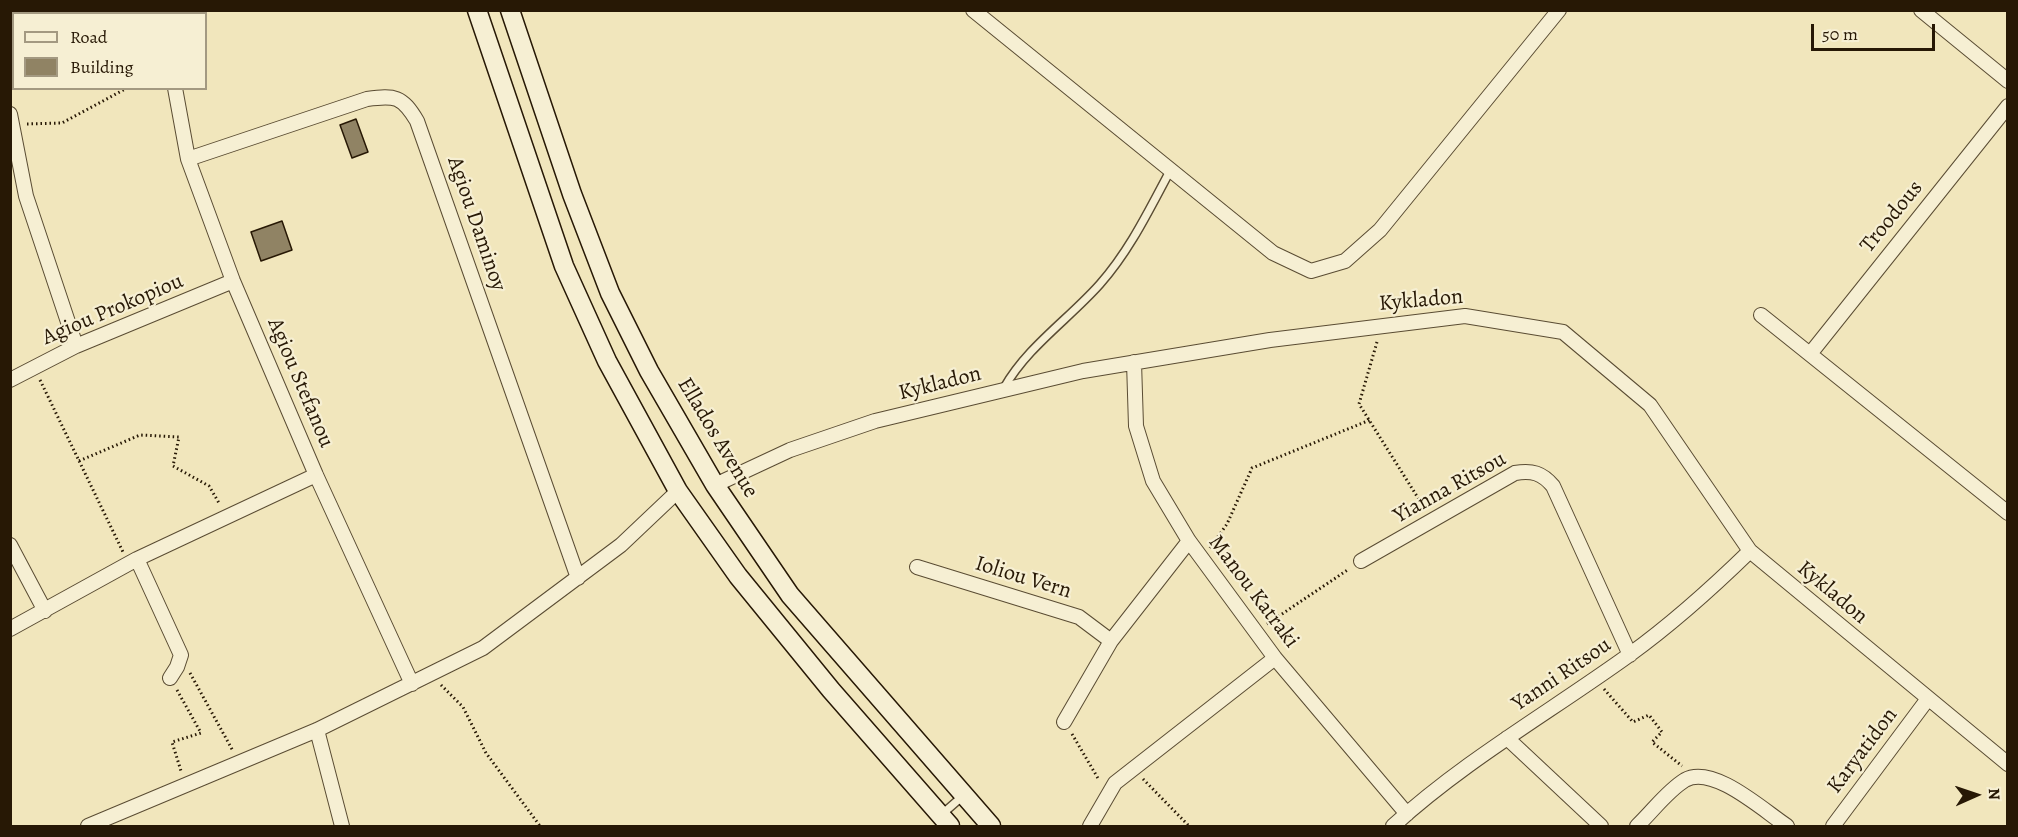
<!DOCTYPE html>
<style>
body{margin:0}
#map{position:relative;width:2018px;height:837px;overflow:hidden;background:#f1e6bc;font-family:Alegreya,serif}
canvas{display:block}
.frame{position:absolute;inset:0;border:12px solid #271805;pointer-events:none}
.legend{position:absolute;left:12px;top:12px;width:195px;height:78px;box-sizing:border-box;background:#f6efd3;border:2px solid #a39981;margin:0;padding:8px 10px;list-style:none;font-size:18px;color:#271805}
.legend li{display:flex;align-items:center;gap:12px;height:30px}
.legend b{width:30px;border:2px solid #a39981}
.north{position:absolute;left:1946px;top:765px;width:60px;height:60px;-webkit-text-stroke:4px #f6efd3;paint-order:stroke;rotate:87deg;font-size:16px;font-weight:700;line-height:24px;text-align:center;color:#271805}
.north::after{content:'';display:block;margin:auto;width:21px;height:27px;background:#271805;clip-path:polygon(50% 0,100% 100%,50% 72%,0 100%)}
.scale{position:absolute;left:1811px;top:24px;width:124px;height:27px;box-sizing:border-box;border:3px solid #271805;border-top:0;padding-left:8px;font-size:18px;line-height:21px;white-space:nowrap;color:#271805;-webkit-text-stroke:4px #f6efd3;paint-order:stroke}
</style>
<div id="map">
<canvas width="2018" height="837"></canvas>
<div class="frame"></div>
<ul class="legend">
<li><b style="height:8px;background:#f6efd3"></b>Road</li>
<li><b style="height:16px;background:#908364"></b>Building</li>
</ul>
<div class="north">N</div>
<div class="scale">50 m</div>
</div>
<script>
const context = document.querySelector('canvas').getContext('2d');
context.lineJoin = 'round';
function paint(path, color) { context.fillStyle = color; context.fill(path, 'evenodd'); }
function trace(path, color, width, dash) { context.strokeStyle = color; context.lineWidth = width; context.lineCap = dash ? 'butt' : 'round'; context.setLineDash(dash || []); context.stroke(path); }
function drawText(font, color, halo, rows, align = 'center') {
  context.font = font + ' Alegreya,serif'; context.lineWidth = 4.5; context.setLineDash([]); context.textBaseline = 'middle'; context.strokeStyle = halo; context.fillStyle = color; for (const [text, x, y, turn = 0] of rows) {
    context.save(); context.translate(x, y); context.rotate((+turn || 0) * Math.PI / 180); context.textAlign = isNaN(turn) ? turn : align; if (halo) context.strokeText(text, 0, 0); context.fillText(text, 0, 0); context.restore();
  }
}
const building = new Path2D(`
 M356,119L368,152L352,158L340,125Z
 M282,221L292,250L261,261L251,232Z`);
const path = new Path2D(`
 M27,124L62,123L127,88
 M1377,342L1359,404L1425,509
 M40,380L123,552
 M79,461L140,435L179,437L173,466L209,486L219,503
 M1210,548L1227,524L1252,468L1370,420
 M1267,624L1349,569
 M190,673L233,751
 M441,685L463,707L486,753L540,826
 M1604,689L1633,722L1649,715L1662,732L1652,742L1682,766
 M177,690L201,733L172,742L181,771
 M1072,734L1099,780
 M1143,779L1189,826`);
const lane = new Path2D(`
 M1004,388C1027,347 1069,319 1100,284C1130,250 1149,210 1170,171
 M941,815L964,795`);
const street = new Path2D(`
 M167,10V14
 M973,10L1273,253L1311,271L1345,261L1380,230L1559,10
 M1921,10L2008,81
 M76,14L78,10
 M10,49L14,48
 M175,88L188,159L233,281L316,475L412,684
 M10,114L26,196L76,346
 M188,159L367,99C395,95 402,96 417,121L578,578
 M1761,315L2008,513
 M1810,354L2008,106
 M1134,362L1136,426L1153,481L1189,541L1275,658L1407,814
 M10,380L76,346L233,281
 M715,485L790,450L875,421L1083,371L1270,340L1465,316L1563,332L1650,405L1750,551L2008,764
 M10,545L45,611
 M137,559L181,655L177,667L170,678
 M1361,561L1515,473C1532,470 1542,473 1553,486L1630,655
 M917,567L1079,617L1111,641
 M10,629L137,559L316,475
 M1064,722L1111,641L1189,541
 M317,730L342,826
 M1507,738L1601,826
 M88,826L317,730L483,648L621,545L678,491
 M1090,826L1115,783L1275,658
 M1393,826C1464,761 1550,712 1629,655C1672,624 1712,588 1750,551
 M1637,826C1652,812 1667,791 1685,780C1713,764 1764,811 1787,826
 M1833,826L1927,700`);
const secondary = new Path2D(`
 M477,10L564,266L607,361L678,491L738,576L831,690L950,826
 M510,10L572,194L610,293L649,371L715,485L790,595L991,826`);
const streetNames = [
 ["Troodous",1892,217,-51],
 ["Agiou Daminoy",476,224,71],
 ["Kykladon",1421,301,-5],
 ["Agiou Prokopiou",113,310,-23],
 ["Agiou Stefanou",300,383,67],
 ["Kykladon",940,384,-14],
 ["Ellados Avenue",717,438,59],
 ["Yianna Ritsou",1450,488,-29],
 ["Ioliou Vern",1023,578,17],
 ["Manou Katraki",1253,592,53],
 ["Kykladon",1832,593,40],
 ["Yanni Ritsou",1562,675,-34],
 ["Karyatidon",1863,751,-53]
];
paint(building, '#908364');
trace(building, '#271805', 1.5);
trace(lane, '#5a4c33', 10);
trace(street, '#5a4c33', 16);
trace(secondary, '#271805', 21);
trace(path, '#271805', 3, [1.5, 3]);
trace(lane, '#f6efd3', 7);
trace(street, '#f6efd3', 14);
trace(secondary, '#f6efd3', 18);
drawText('22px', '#271805', '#f6efd3', streetNames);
</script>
